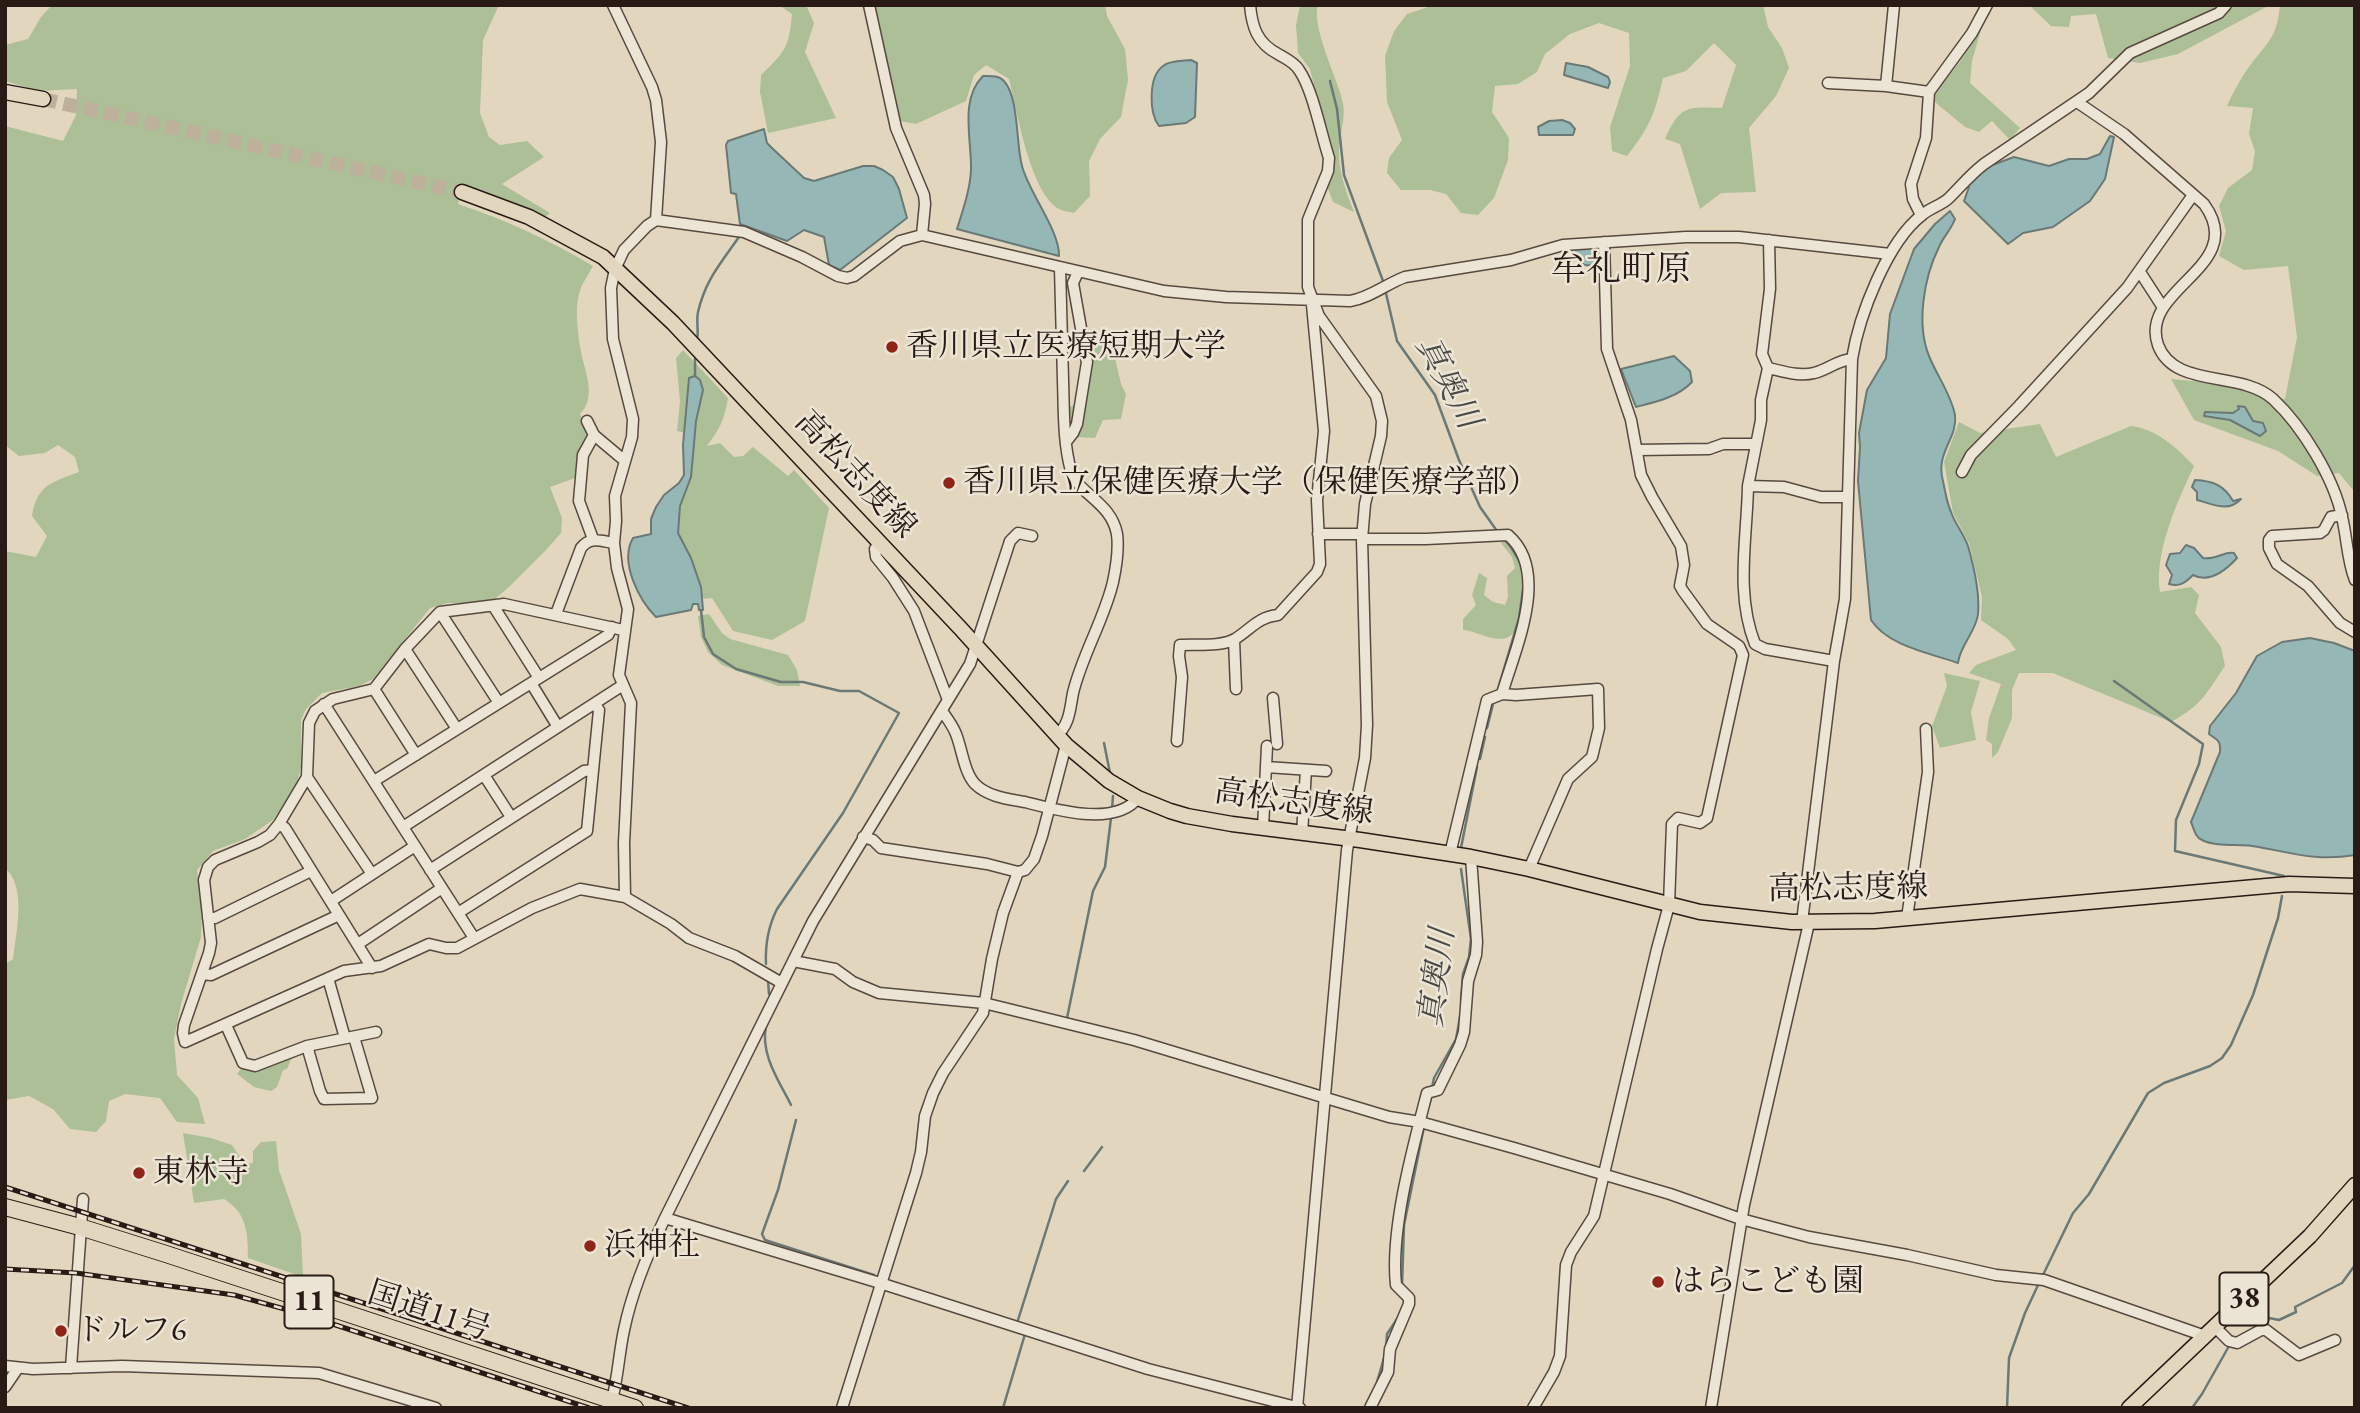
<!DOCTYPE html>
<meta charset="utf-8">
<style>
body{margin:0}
#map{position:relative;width:2360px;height:1413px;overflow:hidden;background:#e2d7be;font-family:"EB Garamond",serif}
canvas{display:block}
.frame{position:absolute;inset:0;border:7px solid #291a15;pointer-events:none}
</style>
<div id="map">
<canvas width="2360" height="1413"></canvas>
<div class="frame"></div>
</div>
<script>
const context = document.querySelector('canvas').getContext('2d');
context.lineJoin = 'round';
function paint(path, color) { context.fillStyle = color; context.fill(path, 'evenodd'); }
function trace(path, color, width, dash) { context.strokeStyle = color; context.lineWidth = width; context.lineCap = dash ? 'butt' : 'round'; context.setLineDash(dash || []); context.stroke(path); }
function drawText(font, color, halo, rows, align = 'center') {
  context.font = font + ' "EB Garamond","Noto Serif JP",serif'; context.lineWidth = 5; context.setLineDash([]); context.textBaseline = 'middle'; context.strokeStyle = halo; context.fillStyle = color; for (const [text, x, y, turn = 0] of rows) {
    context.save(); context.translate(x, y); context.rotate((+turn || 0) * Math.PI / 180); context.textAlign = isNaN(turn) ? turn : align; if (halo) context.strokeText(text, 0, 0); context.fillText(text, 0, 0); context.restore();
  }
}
const green = new Path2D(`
 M52,5H499L483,40L480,113L489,137L500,145L527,141L544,157L502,184L550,213L542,219L461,189L458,204C506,220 549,240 593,266C589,274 582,283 580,291C574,308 578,334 581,352C585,372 597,397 580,414L588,432L581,446L575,478L550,487L562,518L561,533L545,551L509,587L490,603H448L430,608L373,679L359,686L322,693L306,709L301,720V767L296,788L273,820L245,839L213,851L197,870L202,909L201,937L181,1004L174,1039L177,1075L198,1098L205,1124L177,1122L160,1098L125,1094L109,1101L106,1121L96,1132L70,1129L53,1109L29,1096L5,1100V964L13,959C16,934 27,886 5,868V551L36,557L47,536L32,516C37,484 53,482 79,472L75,457L58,445L45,453L19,456L5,445V126L63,141L76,115L77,89L38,91L5,81V45L28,39L41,17Z
 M779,5H806L814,23L805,52L836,118L768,133L760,92L761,75C785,52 789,48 792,14Z
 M872,5H1105L1107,16L1125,49L1128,80L1121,117L1100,139L1089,161L1090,196L1074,213C1070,212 1063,211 1059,209C1030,193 1017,110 1009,79L986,65L974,75L966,101L916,124L894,120Z
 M1300,5H1318C1311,25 1336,76 1342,99C1347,116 1340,131 1339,148C1338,171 1346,191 1354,212L1333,202L1327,186L1326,135L1310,69L1298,53L1296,25Z
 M1434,5H1763L1768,27L1782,48L1789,68L1776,96L1749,128L1756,192L1721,193L1700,209L1680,144L1665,139C1680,105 1687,107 1722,108L1736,65L1714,43L1686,71L1663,78C1655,113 1650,127 1627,156L1612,151L1610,127L1630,66L1629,33L1599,23L1570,34L1545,54L1537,72L1518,84L1495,86L1492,112L1509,138L1508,160L1494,198L1478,215L1461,213L1446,194L1430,190H1401L1387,173L1389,158L1402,140L1387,102L1385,56L1394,31L1407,14Z
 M2029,5H2270L2178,54L2140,63L2108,58L2096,14L2071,16L2069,27L2051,26Z
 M2280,5H2355V523L2353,490L2339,473L2317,476L2278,451L2194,420L2171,379L2202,382L2285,399L2297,337L2288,266L2244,270L2219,256L2226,231L2219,206L2228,188L2252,170L2255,151L2249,134L2253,108L2227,106C2233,93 2240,79 2249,67C2267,42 2277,39 2280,5Z
 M1982,26L1972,61L1970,83L2020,128L2010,140L1992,121L1979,132L1965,127L1930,98L1959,63Z
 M1089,340L1112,345L1121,384L1126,394L1121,419L1103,420L1095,438L1074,437L1069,407L1076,405Z
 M683,350L728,398C724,421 720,428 707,446L720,443L734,457L743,456L753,447L788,476L794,470L829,508L805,621L772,640L733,631L712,598L702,599L701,587L691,558L678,533L680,506L691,477L696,421L703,390L700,380L695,376L690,378L685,433L677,431L680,401L676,358Z
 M1959,422L1980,433L2040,424L2056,457L2131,426C2157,429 2177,448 2194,466C2177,502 2154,553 2160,592L2191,587L2199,595L2195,613L2221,647L2225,666C2205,695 2203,704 2171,722L2053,673H2019L2012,690V718L1998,752L1992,758V744L1986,740L1989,718L2001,684L1969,673L1976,665L2016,650L2008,639L1981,620L1982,597L1969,543L1953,513L1944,462Z
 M1507,539C1515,547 1520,556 1524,567C1529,583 1525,633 1506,638C1492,642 1477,631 1463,630V619L1476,605L1472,595L1479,573L1487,578L1484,595L1493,602L1505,605L1508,597L1507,576L1515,568L1512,557L1501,543Z
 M709,614L722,633L730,639L788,655L797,670L800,686H778L722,665L708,652L701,637L698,616Z
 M1944,673L1980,681L1971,712L1976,740L1940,748L1932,726L1947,686Z
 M292,1057L287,1069L283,1070L277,1087L271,1091L254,1087L237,1074L242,1067Z
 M183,1133L211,1138L232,1145L245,1164L253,1163V1151L261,1142L276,1141L279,1170L301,1234L303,1277L248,1258C248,1233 247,1213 224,1199L194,1203Z`);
const water = new Path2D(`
 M1191,60L1197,63L1195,117L1186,123L1159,126C1149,113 1148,77 1163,66C1170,60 1183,61 1191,60Z
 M1566,63L1588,67L1608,77L1610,82L1608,88L1564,75Z
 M983,76C990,76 999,75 1004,81C1019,97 1016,145 1022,166C1029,193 1060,231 1059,256L957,229C963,210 970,190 971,170C972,140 959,100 983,76Z
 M1562,120L1570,123L1575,129L1573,135H1539L1538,127L1549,121Z
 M764,129L767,143L773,149L804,178L814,181L863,166H874L883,170L893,177L899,189L907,218L840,270L829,265L824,237L804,230L787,241L740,224L736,194L731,193L726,145L728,141Z
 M2110,136L2114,137L2105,179L2090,201L2053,227L2023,233L2008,244L1964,201L1969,187L1966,183L1987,167L2014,157L2049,166L2069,159H2087L2100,154Z
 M1950,211L1955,219C1951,230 1943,237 1939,247C1924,277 1916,324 1929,356C1937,376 1951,394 1955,415C1958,439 1935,452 1943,481C1945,492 1947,503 1951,512C1955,524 1964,534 1968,546C1974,567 1980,593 1978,614C1976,632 1960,645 1958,663C1929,653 1888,646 1871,620L1858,481L1860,447L1859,433L1867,390L1886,358L1890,314L1914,249L1935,224Z
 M1597,245L1601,248V266L1584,265L1569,249Z
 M1674,356L1690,371L1692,382C1678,397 1656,402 1636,407L1621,369Z
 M695,376L700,380L703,390L696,421L691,477L680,506L678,533L691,558L701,587L703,610H699L698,604H693L691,610L656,617C639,600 619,562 633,538L651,534V519L656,507L664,495L679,483L684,475L683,445L689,378Z
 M2238,406L2245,407L2253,421L2263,423L2266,431L2260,436L2230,420L2204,416L2205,412L2233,413L2239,409Z
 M2195,480C2213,481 2224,485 2233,501L2241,499C2228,513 2213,504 2197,500V492L2192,487Z
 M2186,545L2194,548L2203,558C2217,560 2224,551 2234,553L2237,558C2226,570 2210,584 2193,575C2185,583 2180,587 2169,584L2172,575L2166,565L2170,554L2180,553Z
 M2310,638L2334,643L2355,651V855C2315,862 2290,852 2252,846C2237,844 2216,847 2202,840C2195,837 2194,829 2191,822L2220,752C2221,740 2217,740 2209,734L2210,726L2236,693L2257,656L2282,642Z`);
const stream = new Path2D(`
 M1330,81L1337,109L1344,175L1383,281
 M1385,289L1397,341L1435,395L1459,460L1480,507L1497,531
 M697,340C699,331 696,322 698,312C706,278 722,262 741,234
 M695,376V359
 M1504,539L1511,547L1520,562
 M701,610L704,637L713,654L736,669L781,682H803L840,691H859L899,713L843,813L777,909C768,927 765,944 766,964
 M2114,681L2203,744L2199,764L2176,820L2175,851L2284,876
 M1498,689L1519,618L1523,590
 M1487,728L1494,700
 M1104,743L1110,773
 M1480,759L1485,737
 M1112,809L1113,796
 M1461,848L1477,767
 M1461,869L1471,939L1469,957L1463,974L1461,1000
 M768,980L769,994
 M1067,1018L1093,891L1105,867L1111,818
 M766,1026C760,1054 779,1081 791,1105
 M1432,1088L1434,1078L1456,1039L1460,1017
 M796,1120L778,1190L762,1234L765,1240L874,1275
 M1084,1171L1102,1147
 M2042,1277L2073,1213L2089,1194L2148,1093L2164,1083L2210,1066L2222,1058L2231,1045L2253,995L2278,918L2282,896
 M1402,1286L1404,1225L1424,1127
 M1018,1320L1056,1199L1068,1181
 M2246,1333L2269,1318L2279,1320L2296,1312L2295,1307L2342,1283L2355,1265
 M1386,1348L1387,1334L1397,1319
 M1377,1382L1384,1358
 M1003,1408L1025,1334
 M2007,1408L2009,1358L2025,1313L2039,1283
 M2192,1408L2202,1394L2229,1346`);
const majorTunnel = new Path2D(`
 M43,99L462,192`);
const minor = new Path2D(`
 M613,5L652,87L656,100L661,142L656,220L647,226L624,250L615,269L611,288L613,339L633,419L632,437L615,496L616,521L614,543L617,568L628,609L619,675L631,703L624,843L625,897
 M869,5L896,128L924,195L925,204L922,235
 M1250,5C1252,27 1257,43 1278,54C1286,59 1294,62 1299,70C1313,90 1321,134 1329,158L1328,171L1308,220V287L1319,316L1376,396L1382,421L1381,436L1365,504L1362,539L1367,725L1365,758L1347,850L1297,1408
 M1828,83L1886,86L1929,92
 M1886,86L1894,5
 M2077,102L2124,134L2204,204C2250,267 2138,288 2158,345C2174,389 2241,370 2273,399C2302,426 2334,478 2342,517C2347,537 2347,560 2355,580
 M1921,215L1913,199L1911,184L1926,138L1929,92L1972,33L1987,5
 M656,220L744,232L802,257L838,276L847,278L854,276L900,241L922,235L1164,291L1226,297L1350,301C1370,298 1386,284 1405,277L1511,260L1563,245L1686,237H1739L1890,254
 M1769,240L1770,289L1762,354L1768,368C1782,371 1799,377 1814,373C1828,370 1837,360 1852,359
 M2140,272L2162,306
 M1768,368L1761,400V420L1748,486L1784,487L1821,497H1848
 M587,421L594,435L583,455L579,501L593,539
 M594,435L625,461
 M1066,442L1073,433L1077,424L1087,362L1073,283L1078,272
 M1637,450L1709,449L1723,444H1755
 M1962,472L1971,455L2019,406L2127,288L2193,195
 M1748,486C1747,539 1735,593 1755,644L1765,649L1834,661
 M2342,515L2331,517L2324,530L2320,533L2272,536L2269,540V548L2277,564L2308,586L2340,623L2355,632
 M1318,534H1362
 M1362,539H1426L1508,535C1551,572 1515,649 1502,694
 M879,542L875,549L876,557L893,578L914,611L948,700
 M494,607L539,678
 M440,612L499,703
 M556,614L581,548C590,536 600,541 614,543
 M623,630L504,604L440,612L405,649L374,689L333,699L315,711L309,723L307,777L279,824L270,835L258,842L215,860L208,867L204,880L211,943L209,953L184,1025L183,1033L185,1042L344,971L381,966L429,944L446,948H457L532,908L580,889L625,897L671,924L689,938L735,956L780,982
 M1234,640L1236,689
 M405,649L457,729
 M531,683L558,727
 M374,689L416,755
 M1273,698L1277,744
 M324,704L474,938
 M942,711C947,718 953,726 956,734C962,749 964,772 975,784C988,797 1009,799 1025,802C1057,810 1115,827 1138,798
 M1056,736C1070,725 1070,708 1073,693C1082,655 1104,620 1113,582C1116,568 1119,549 1117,534C1111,502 1079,495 1071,471C1063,442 1064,410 1063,380C1062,343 1061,306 1060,268
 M1177,741L1182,677L1179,656L1180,645C1197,644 1221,647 1235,639C1251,629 1258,617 1278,615L1317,572L1320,564L1317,500L1324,431L1312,305
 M1266,767L1326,771
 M484,775L511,817
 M307,777L372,874
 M374,781L608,635L612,627
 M279,824L285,828L372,968
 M403,827L623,685
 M1263,828L1267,746
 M1302,834L1306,770
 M863,837L873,840L881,848L987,864L1018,872L1025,870L1034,859L1042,836L1066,745
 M1450,854L1487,700L1502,694L1516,695L1598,689L1599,728L1592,757L1568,779L1529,869
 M430,870L584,771L593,770
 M331,901L415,846
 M458,913L587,831L599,710L595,704
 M208,918H215L311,871
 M1907,918L1928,772L1926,729
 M1802,922L1834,661L1845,599L1852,359C1859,316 1887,242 1922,215C1930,208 1942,205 1949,198C1961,186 1971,174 1984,164L2089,93L2130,53L2219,13L2226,5
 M358,944L442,888
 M793,961L835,969L853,982L879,993L984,1003L1134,1040L1389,1117L1420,1122L1514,1148L1670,1194L1741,1219L1809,1237L1907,1255L1996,1275L2044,1280L2205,1336
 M202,974L211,975L339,915
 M328,978L345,1038
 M226,1025L243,1063L255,1066L307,1046L376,1032
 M307,1046L320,1091L324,1099L372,1098L354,1037
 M665,1218L880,1283L1148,1369L1300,1408
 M2214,1326L2229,1341L2237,1343L2261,1330H2266L2299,1355L2335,1340
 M5,1366L33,1369L122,1366L319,1373L436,1408
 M71,1368L83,1199
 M5,1387L18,1368
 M612,1400C618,1377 619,1353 624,1330C632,1291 647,1255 665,1218L813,921L970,664L1010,541L1018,533L1032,536
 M842,1408L916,1173L921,1152L925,1116L933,1093L943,1073L983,1013L992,959L1003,913L1018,872
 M1370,1408L1388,1372L1390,1349L1409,1304V1298L1396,1285C1390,1230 1413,1147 1427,1093L1438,1090L1460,1045L1464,1032L1468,981L1476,955L1477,942L1471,857
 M1533,1408L1554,1372L1560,1356L1566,1265L1571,1252L1594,1216L1657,949L1669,905L1672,824L1678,818L1700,823L1707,818L1743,655L1739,646L1707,624L1683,591L1680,586L1684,565L1681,546L1652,497L1641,475L1631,420L1607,349L1604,242
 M1711,1408L1744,1205L1809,923`);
const major = new Path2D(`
 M5,92L43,99
 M462,192L529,217L603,257L673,323L961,629L1066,745L1109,781L1138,798L1170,811L1187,816L1232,824L1360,840L1471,857L1529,869L1700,912L1792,922L1875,921L2289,884L2355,886
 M2129,1408L2310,1236L2355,1185`);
const highway = new Path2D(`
 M5,1207L80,1227L166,1254L635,1408`);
const rail = new Path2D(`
 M5,1187L688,1408
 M5,1269L76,1273L234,1295L299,1313L589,1408`);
const markers = [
 [892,347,7,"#8f2418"],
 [949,483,7,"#8f2418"],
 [139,1173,7,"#8f2418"],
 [590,1246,7,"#8f2418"],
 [1658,1282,7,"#8f2418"],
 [61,1331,7,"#8f2418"]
];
const shields = [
 [2244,1299,49],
 [309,1302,49]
];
const shieldNames = [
 ["38",2244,1299],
 ["11",309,1302]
];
const poiNames = [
 ["香川県立医療短期大学",906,347],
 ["香川県立保健医療大学（保健医療学部）",963,483],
 ["東林寺",153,1173],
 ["浜神社",604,1246],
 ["はらこども園",1672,1282],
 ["ドルフ6",75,1331]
];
const streetNames = [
 ["高松志度線",855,475,47],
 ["高松志度線",1294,803,8],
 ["高松志度線",1848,889,-1],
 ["国道11号",429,1312,18]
];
const waterNames = [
 ["真奥川",1447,383,62],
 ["真奥川",1438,978,-83]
];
const quarterNames = [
 ["牟礼町原",1621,270]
];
paint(green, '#acbf97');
paint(water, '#95b8b7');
trace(water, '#6a7976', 2);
trace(stream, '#6a7976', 2.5);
trace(majorTunnel, '#bdb19c', 14, [14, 7]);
trace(minor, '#57493f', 13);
trace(major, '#291a15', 17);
trace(highway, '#291a15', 18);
trace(minor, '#ece5d5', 10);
trace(major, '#e2d7be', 14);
trace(highway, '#e2d7be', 16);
trace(rail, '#291a15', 5);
trace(rail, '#ece5d5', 2.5, [8]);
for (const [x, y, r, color] of markers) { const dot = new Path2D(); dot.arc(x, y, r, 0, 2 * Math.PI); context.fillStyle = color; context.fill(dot); trace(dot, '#ece5d5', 2.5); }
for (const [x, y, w] of shields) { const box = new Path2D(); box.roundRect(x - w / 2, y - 26.5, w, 53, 5); context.fillStyle = '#ece5d5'; context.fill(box); trace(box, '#291a15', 2); }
drawText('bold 30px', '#291a15', null, shieldNames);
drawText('32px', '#291a15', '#ece5d5', poiNames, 'left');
drawText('32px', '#291a15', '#ece5d5', streetNames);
drawText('italic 33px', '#494946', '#ece5d5', waterNames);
drawText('35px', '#291a15', '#ece5d5', quarterNames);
</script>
